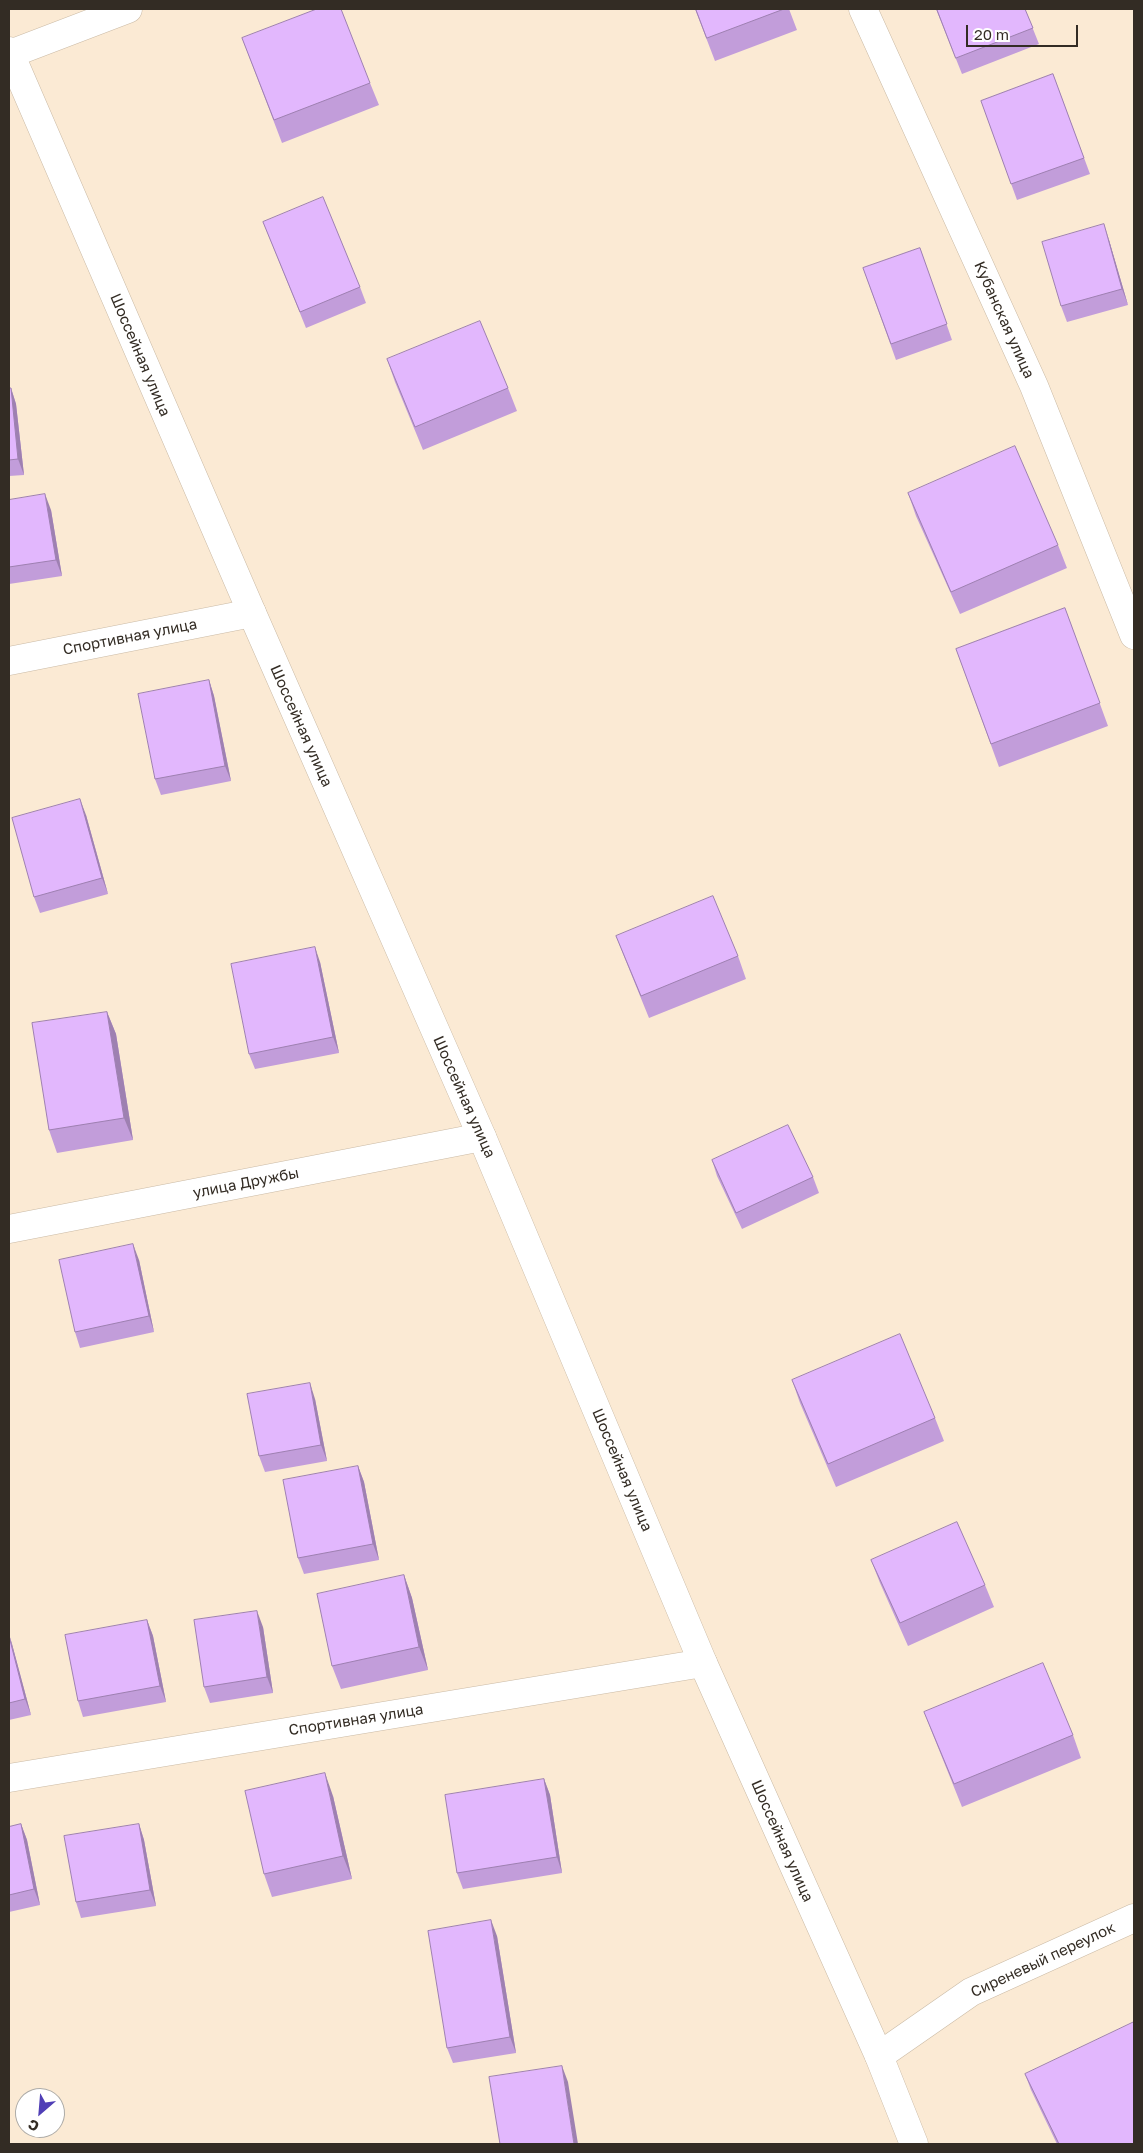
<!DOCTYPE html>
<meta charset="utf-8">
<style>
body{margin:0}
#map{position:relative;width:1143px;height:2153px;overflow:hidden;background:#fbead4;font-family:"Golos Text",sans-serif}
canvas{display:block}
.frame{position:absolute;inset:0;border:10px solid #332c24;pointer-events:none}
.north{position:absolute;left:15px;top:2088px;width:50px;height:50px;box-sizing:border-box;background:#fff;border:1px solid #adaba7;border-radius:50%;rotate:207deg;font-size:14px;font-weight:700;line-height:20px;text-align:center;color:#332c24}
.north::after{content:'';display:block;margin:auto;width:18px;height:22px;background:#503fb6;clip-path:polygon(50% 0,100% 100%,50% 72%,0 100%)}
.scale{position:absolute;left:966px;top:25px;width:112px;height:22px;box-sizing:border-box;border:2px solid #332c24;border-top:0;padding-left:6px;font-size:15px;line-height:18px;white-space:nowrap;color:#332c24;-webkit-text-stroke:4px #fff;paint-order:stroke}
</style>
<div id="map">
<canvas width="1143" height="2153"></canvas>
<div class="frame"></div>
<div class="north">С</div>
<div class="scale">20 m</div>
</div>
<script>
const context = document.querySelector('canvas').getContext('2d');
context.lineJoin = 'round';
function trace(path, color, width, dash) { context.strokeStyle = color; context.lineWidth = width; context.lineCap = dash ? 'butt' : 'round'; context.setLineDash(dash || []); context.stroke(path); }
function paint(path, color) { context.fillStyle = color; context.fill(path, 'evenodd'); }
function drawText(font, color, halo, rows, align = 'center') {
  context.font = font + ' "Golos Text",sans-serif'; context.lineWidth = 4; context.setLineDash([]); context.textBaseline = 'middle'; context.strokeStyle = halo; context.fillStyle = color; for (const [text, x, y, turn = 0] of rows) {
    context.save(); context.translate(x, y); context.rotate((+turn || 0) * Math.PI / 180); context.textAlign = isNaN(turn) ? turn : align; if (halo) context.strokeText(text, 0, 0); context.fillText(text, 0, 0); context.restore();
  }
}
const minor = new Path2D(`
 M863,9L1034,386L1134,635
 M10,54L128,9
 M9,661L252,613
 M9,1229L482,1137
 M9,1778L703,1663
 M879,2056L971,1992L1134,1918`);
const secondary = new Path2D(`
 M9,51L252,613L482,1137L703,1663L879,2056L914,2144`);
const wall = new Path2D(`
 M695,9H789L797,30L715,61Z
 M936,9H1025L1039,44L962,74Z
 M242,38L370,83L379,105L282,143Z
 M1053,74L1090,174L1017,200L981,101Z
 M263,222L360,287L366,303L306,328Z
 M1109,240L1128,305L1067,322L1061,306Z
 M920,248L952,340L896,360L863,268Z
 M387,359L508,388L517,411L423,450L395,382Z
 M9,388H11L16,404L24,475L9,476Z
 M908,493L1058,545L1067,568L960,614L916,516Z
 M9,500L51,510L62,576L9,584Z
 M1065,608L1108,726L999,767L956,649Z
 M209,680L214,696L231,781L161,795L155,779Z
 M86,815L108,894L40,913L34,897Z
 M616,936L738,956L746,979L649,1018L625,959Z
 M320,962L339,1053L255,1069L249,1054Z
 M107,1012L116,1034L133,1140L57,1153L49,1130Z
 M712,1160L813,1177L819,1193L742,1229L717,1176Z
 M139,1260L154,1332L80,1348L75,1332Z
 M792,1380L935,1418L944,1441L836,1487L800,1403Z
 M315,1399L327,1461L265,1472L259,1456Z
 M358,1466L364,1482L379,1560L304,1574L298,1558Z
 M871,1560L985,1585L994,1607L908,1646L880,1583Z
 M404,1575L412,1598L428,1670L341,1689L332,1666Z
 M147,1620L153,1636L166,1702L83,1717L78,1701Z
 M263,1627L273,1693L210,1703L204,1687Z
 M9,1634L12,1644L31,1715L9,1720Z
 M924,1712L1073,1735L1081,1758L962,1807L933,1735Z
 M544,1779L550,1795L562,1873L463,1889L457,1873Z
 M333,1796L352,1879L272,1897L264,1874Z
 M21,1824L27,1840L40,1905L9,1912V1827Z
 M139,1824L144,1840L156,1906L81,1918L76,1902Z
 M497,1936L516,2053L453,2063L447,2048Z
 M1025,2074L1134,2144H1057L1031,2090Z`);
const shadedWall = new Path2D(`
 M1104,224L1109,240L1128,305L1122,289Z
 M11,388L16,404L24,475L18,459Z
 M45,494L51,510L62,576L56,560Z
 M209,680L214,696L231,781L225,766Z
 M80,799L86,815L108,894L102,878Z
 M315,947L320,962L339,1053L333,1037Z
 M107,1012L116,1034L133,1140L124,1118Z
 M133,1244L139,1260L154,1332L149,1316Z
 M310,1383L315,1399L327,1461L321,1445Z
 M358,1466L364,1482L379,1560L373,1544Z
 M404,1575L412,1598L428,1670L419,1647Z
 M257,1611L263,1627L273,1693L267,1677Z
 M147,1620L153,1636L166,1702L160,1686Z
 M9,1634L12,1644L31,1715L25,1699Z
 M325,1773L333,1796L352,1879L343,1856Z
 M544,1779L550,1795L562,1873L557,1857Z
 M21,1824L27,1840L40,1905L34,1889Z
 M139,1824L144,1840L156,1906L150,1890Z
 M491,1920L497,1936L516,2053L510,2037Z
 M562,2066L568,2082L578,2144H574Z`);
const building = new Path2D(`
 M317,9H341L370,83L274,120L242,38Z
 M696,9H784L707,38Z
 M937,9H1025L1033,28L956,58Z
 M1053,74L1084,158L1011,184L981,101Z
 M323,197L360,287L300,312L263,222Z
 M1104,224L1122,289L1061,306L1042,242Z
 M920,248L947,324L891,344L863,268Z
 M480,321L508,388L415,427L387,359Z
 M9,388H11L18,459L9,460Z
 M1015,446L1058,545L951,592L908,493Z
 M45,494L56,560L9,567V500Z
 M1065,608L1100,703L991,744L956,649Z
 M209,680L225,766L155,779L138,694Z
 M80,799L102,878L34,897L12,818Z
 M713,896L738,956L641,996L616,936Z
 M315,947L333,1037L249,1054L231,964Z
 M107,1012L124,1118L49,1130L32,1023Z
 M788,1125L813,1177L736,1213L712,1160Z
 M133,1244L149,1316L75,1332L59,1260Z
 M900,1334L935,1418L828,1464L792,1380Z
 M310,1383L321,1445L259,1456L247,1394Z
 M358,1466L373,1544L298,1558L283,1480Z
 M957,1522L985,1585L900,1623L871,1560Z
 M404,1575L419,1647L332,1666L317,1594Z
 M257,1611L267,1677L204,1687L194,1620Z
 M147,1620L160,1686L78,1701L65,1635Z
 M9,1636L25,1699L9,1703Z
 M1043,1663L1073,1735L954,1784L924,1712Z
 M325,1773L343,1856L264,1874L245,1791Z
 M544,1779L557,1857L457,1873L445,1795Z
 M21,1824L34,1889L9,1895V1827Z
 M139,1824L150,1890L76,1902L64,1836Z
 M491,1920L510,2037L447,2048L428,1931Z
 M1134,2022V2144H1059L1025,2074Z
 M562,2066L574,2144H500L489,2077Z`);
const streetNames = [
 ["Кубанская улица",1004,320,66],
 ["Шоссейная улица",140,355,67],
 ["Спортивная улица",130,637,-11],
 ["Шоссейная улица",301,726,66],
 ["Шоссейная улица",464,1097,66],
 ["улица Дружбы",246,1183,-11],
 ["Шоссейная улица",622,1470,67],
 ["Спортивная улица",356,1720,-9],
 ["Шоссейная улица",782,1841,66],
 ["Сиреневый переулок",1043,1960,-25]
];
trace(minor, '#cabaa5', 29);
trace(secondary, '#cabaa5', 29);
trace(minor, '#fff', 28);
trace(secondary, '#fff', 28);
paint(wall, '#c29dda');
paint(shadedWall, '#9e80b1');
paint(building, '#e2b7fd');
trace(building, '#9e80b1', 1);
drawText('15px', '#332c24', '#fff', streetNames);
</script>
